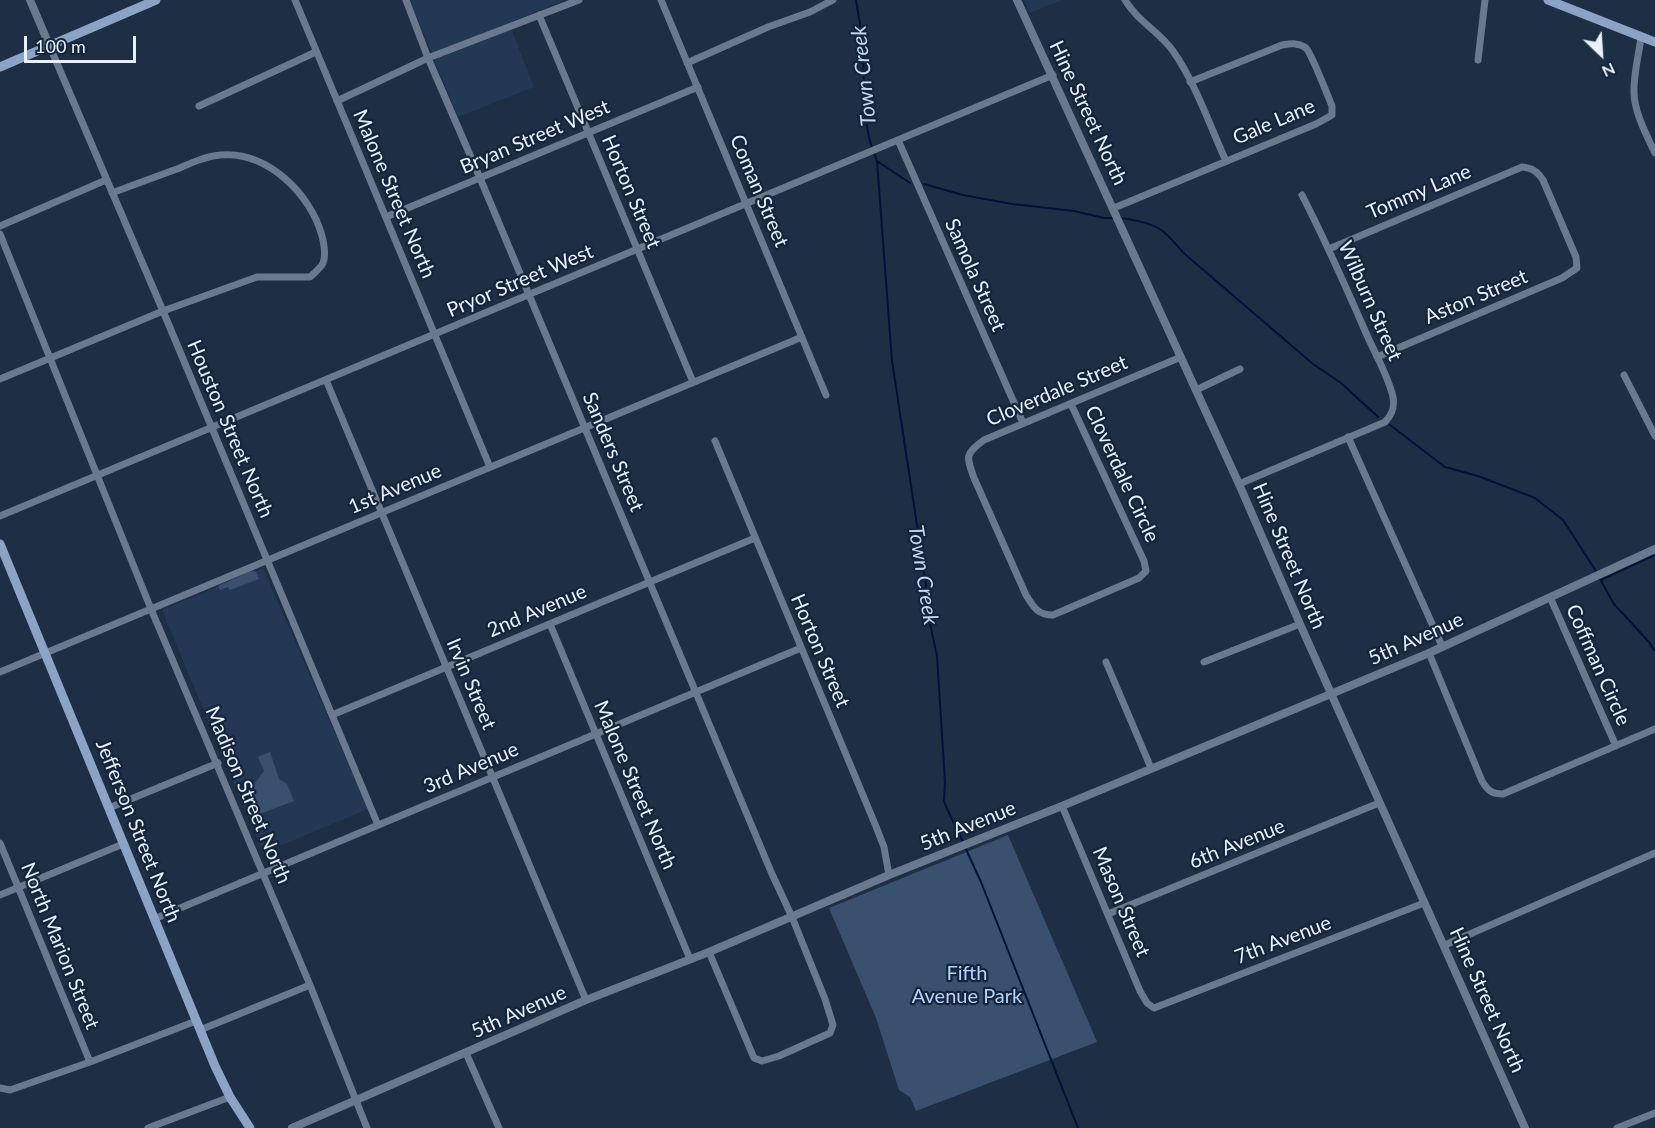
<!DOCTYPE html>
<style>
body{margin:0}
#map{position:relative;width:1655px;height:1128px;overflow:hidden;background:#1d2e45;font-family:Lato,sans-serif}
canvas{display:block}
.north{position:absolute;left:1571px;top:24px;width:60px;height:60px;-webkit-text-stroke:4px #14243b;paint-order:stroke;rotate:155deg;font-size:16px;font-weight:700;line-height:24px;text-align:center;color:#e7f0fc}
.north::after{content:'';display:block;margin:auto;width:21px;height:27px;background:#e7f0fc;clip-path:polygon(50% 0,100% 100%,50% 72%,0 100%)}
.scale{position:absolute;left:24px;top:36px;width:112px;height:27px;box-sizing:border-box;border:3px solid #e7f0fc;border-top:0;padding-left:8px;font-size:18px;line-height:21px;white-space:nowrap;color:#e7f0fc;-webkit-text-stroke:4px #14243b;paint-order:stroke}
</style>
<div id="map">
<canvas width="1655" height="1128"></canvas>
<div class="north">N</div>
<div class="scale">100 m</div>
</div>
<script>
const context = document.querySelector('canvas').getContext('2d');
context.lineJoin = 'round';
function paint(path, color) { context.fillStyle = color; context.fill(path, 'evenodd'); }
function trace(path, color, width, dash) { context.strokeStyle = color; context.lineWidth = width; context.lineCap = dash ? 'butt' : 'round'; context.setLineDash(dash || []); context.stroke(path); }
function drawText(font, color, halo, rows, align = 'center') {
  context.font = font + ' Lato,sans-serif'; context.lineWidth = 4.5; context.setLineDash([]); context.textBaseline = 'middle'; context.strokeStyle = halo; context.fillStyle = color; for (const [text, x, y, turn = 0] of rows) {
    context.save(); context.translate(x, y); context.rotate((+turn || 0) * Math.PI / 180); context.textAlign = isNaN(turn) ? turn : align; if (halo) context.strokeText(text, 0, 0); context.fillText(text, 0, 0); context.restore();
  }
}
const built = new Path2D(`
 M410,0H565L509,23L534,87L458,117Z
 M1024,0H1062L1030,13Z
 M263,568L368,809L263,853L162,610Z`);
const green = new Path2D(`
 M251,571L256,572L259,579L230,590L228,587L220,590L218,586Z
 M270,752L279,779L287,784L294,801L257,815L249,791L264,771L258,757Z
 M1008,835L1097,1042L916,1111L910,1097L899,1090L876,1018L829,908Z`);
const stream = new Path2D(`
 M856,0C859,17 862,34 863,51C865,89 861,126 877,161L892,361L926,584L927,610L937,656L945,782L944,801L947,809L963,842
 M877,161L910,183
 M924,184L963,195L1012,204L1074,211L1104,218H1114
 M1120,218C1135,220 1155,223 1166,234C1174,241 1179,249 1187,256L1313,364L1341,383L1378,417
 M1390,425L1445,467L1478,476L1535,498L1563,520L1596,571
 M1599,577L1614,604L1649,642L1655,651
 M1601,580L1655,555
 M965,847L981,882L1078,1128`);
const minor = new Path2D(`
 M295,0L490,467
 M406,0L428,58L480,178L772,874L792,917L825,999L833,1025L830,1033L779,1056L762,1061L754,1058L709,952
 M661,0L826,395
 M1125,0C1139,23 1159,31 1173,51C1195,82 1210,126 1226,161
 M539,15L693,382
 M1641,37C1639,54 1634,72 1634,89C1633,110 1646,134 1655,153
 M50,47L163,311L378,825
 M1478,60L1485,0
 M687,63L768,27L810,12L833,0
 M337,101L428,58L579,0
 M199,106L316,52
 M898,140L1023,423
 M1114,208L1316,124L1332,115V106C1328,96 1311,53 1306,48C1299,42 1289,44 1282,45L1190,82
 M386,217L698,87
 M0,226L106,180
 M0,234L151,609L310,985L367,1128
 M1329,249L1522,167C1532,168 1537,171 1543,180L1576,257L1577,268L1562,278L1377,357
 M1624,375L1655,436
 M0,379L163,311L257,277H310C314,273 321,268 323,263C326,256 324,243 322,236C311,194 267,151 221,155C206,156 191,163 177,169C155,177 133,185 112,193
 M326,380L586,1000
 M1196,390L1240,369
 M1071,404L1144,561L1146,571L1139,578L1053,615C1038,615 1034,608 1026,595L974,478C966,456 965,454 984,440L1181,357
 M1348,437L1442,646
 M715,441L875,824L884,847L889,875
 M1239,484L1385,422C1392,415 1395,408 1393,397C1388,375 1375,354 1366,333C1346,287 1325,240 1302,195
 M0,516L1053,75
 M1550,597L1616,746
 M550,624L690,959
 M1429,653L1482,781C1488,791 1492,794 1503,794L1655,729
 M1106,662L1151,768
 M1204,662L1300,624
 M0,672L802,337
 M332,715L755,538
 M1062,806L1140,991L1147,1003L1154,1008L1424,903
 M109,808L218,763
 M0,843L90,1062
 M0,895L123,844
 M1108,914L1379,803
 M154,919L801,648
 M1445,945L1655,853
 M200,1030L310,985
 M466,1053L499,1128
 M0,1088L10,1090L90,1062L196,1021
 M148,1128L230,1097
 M1617,1128L1655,1113`);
const tertiary = new Path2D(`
 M30,0L50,47
 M1017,0L1239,484L1300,624L1525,1128
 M292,1128L586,1000L709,952L889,875L1062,806L1429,653L1655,549`);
const secondary = new Path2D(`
 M1548,0L1655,42
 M0,67L156,0
 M0,544L215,1066L230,1097L250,1128`);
const streetNames = [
 ["Hine Street North",1088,113,65],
 ["Gale Lane",1274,122,-23],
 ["Bryan Street West",535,137,-23],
 ["Coman Street",759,191,67],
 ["Horton Street",631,192,67],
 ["Tommy Lane",1419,192,-23],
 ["Malone Street North",394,194,67],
 ["Samola Street",975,275,66],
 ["Pryor Street West",520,281,-23],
 ["Aston Street",1476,297,-23],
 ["Wilburn Street",1370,301,66],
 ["Cloverdale Street",1057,391,-23],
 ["Houston Street North",230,429,67],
 ["Sanders Street",613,452,67],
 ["Cloverdale Circle",1122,474,65],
 ["1st Avenue",395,489,-23],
 ["Hine Street North",1289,556,67],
 ["2nd Avenue",537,611,-23],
 ["5th Avenue",1416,639,-24],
 ["Horton Street",820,651,67],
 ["Coffman Circle",1598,665,66],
 ["Irvin Street",471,684,67],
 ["3rd Avenue",471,768,-23],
 ["Malone Street North",635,785,67],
 ["Madison Street North",248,795,67],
 ["5th Avenue",968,826,-22],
 ["Jefferson Street North",138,831,68],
 ["6th Avenue",1237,844,-22],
 ["Mason Street",1121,902,67],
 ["7th Avenue",1283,940,-21],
 ["North Marion Street",60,946,68],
 ["Hine Street North",1487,1000,66],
 ["5th Avenue",519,1012,-24]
];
const parkNames = [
 ["Fifth",967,974],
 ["Avenue Park",967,997]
];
const waterNames = [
 ["Town Creek",864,76,-96],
 ["Town Creek",923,575,81]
];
paint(built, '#233854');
paint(green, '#3a506f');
trace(stream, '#00123a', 2);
trace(minor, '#6a798e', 7);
trace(tertiary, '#6a798e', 8);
trace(secondary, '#8ba3c5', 9);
drawText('20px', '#e7f0fc', '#14243b', streetNames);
drawText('20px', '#b4d2fd', '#14243b', parkNames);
drawText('italic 21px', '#c3d7f4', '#14243b', waterNames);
</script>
